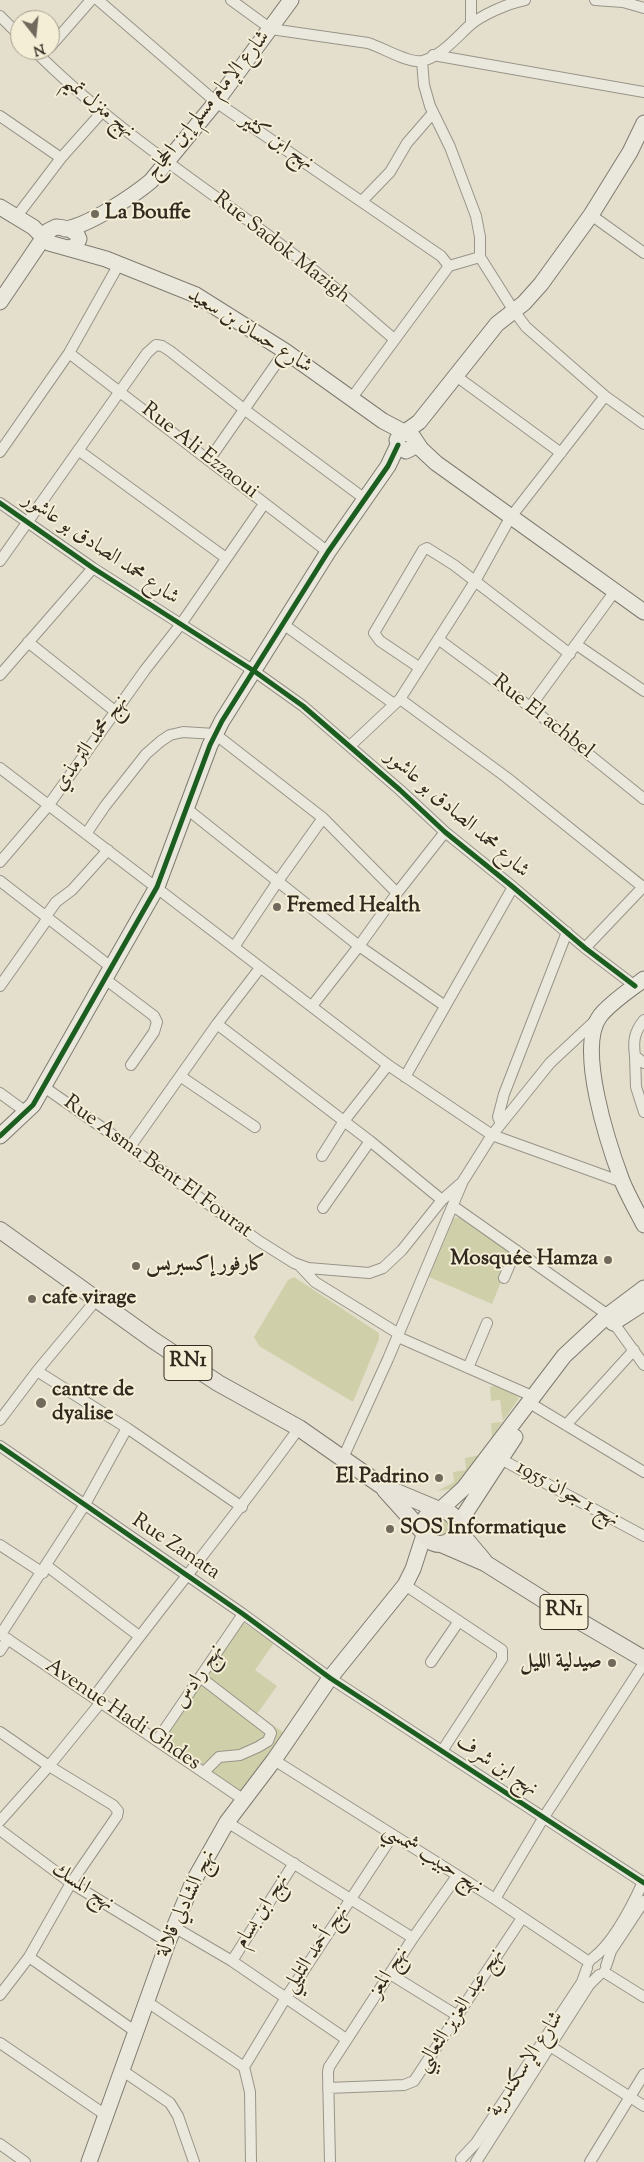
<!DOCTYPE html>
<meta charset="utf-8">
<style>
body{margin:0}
#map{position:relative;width:644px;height:2162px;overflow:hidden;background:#e4dfcc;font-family:"Sorts Mill Goudy",serif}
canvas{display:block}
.north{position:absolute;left:10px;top:10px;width:50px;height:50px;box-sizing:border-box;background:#f4eed7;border:1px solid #a6a08d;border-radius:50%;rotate:164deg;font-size:14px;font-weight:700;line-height:20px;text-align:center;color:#322a1f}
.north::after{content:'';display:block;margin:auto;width:18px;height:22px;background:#70695c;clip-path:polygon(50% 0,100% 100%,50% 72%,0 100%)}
</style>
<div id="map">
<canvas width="644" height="2162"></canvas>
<div class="north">N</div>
</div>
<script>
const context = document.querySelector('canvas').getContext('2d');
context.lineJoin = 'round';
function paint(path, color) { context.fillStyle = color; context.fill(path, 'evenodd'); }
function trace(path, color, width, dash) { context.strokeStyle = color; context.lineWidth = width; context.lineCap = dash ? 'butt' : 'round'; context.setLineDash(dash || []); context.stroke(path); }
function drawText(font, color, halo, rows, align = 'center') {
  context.font = font + ' "Sorts Mill Goudy",Amiri,serif'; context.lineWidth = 4; context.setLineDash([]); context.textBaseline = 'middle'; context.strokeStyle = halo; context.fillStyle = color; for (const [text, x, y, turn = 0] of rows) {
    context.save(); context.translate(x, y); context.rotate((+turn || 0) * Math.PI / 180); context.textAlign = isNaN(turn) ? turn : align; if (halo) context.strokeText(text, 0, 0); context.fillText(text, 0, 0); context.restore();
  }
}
const green = new Path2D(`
 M461,1217L513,1253L492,1304L429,1277L454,1218Z
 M294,1277L379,1333V1339L353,1402L259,1346L254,1337L288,1280Z
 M504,1384L519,1398L492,1437L491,1423L503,1422L500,1400L491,1401L490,1387Z
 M480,1455L457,1488L437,1491L454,1482L453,1472L466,1470L465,1458Z
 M428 1526a11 11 0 1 1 22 0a11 11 0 1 1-22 0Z
 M241,1621L274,1643L255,1670L277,1686L257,1714L283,1732L242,1792L161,1737Z`);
const street = new Path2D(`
 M98,0L216,102L441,256L449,266L351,399
 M231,0L271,29L368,43C382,47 409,64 422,61C440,57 456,38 469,26C481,15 509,3 525,0
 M595,0L623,2L644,8
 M0,16L20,36
 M471,24V0
 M50,47L91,0
 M34,50C115,132 214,192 305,263C335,287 364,314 394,339
 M433,55L644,92
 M422,61L424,85L430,106L450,147L476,216L480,237V257L514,311L526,327L605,396L644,424
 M0,116L61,158
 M362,201L390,172L407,143L433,113
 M591,215L644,253
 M17,216L61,158L102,112
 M449,266L480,257
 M69,353L328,552
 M456,376L561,453
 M78,450L226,558
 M0,452L69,353L119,264
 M209,460L285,351
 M0,503L93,568L254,671L303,706L400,790L445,832L513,887L585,948L635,986
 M0,561L147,353L156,345L162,346L170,351L245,410L365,499
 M283,624L394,704
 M438,639L530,707L644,799
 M28,642L116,712
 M577,645L644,691
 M420,668L380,641L374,633L423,550L427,548L454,565L570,654
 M0,675L93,568
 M400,699L506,777L643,887
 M530,707L615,591
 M351,745L400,699L474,583L510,518L605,396
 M0,768L388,1065L492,1135L622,1182
 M187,809L359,946L445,1006
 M86,834L105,806L146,754L161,741L170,735L183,732L215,734L323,818L397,893L445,832
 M0,862L48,806L145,670L181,624L264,504
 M0,881L111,967
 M46,916L56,902L72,890L108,850
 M234,947L278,881L323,818
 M585,948L644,886
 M105,979L154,1016L157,1022L154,1032L131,1065
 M0,986L48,918
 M312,1006L359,946L397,893
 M644,1020C634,1032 633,1041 635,1056L644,1063
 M217,1024L370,1141L442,1200
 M635,1056L636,1087L644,1112
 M180,1076L255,1127
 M405,1077L513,887
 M44,1087L130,1147L259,1241L294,1263L308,1268L369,1273L383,1268L402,1250L442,1200L460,1184
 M0,1093L26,1112
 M501,1124L498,1117L504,1094L567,932
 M130,1147L217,1024L260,968
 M322,1156L344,1121L388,1065
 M453,1206L608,1315L644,1365
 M323,1208L370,1141
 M299,1265L315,1282L399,1334
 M504,1278L516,1250
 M398,1337L532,1396
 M468,1368L487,1323
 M37,1371L127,1428L242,1507
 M528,1402L644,1472
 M0,1420L37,1371L97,1299
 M566,1425L634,1350
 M0,1446L243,1614L330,1678L644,1883
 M495,1456L644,1536
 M342,1460L388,1359L463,1181L492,1135L550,1063L596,1020
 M0,1545L43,1573
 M47,1566L139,1636
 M405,1585L502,1650V1659L442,1751
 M0,1634L244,1800
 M1,1634L84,1506L127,1428
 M0,1651L8,1639
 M431,1662L459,1621
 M200,1677L269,1730L271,1733L268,1741L258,1747L240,1755L219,1757L204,1772
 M94,1697C161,1606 233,1520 299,1428
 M0,1732L49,1766L113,1805L118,1811L117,1816L71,1883L29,1957L0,1995
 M158,1739L243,1614
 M274,1760L495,1899L589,1962
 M0,1821L49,1766L101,1702
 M227,1822L413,1938
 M0,1830L71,1883L168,1942
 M495,1899L544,1817L644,1663
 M174,1927L232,1961L346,2039
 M29,1957L136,2032
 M593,1958C614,1942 632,1906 643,1882
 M232,1961L294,1863
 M606,1966L611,1951L644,1901
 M604,1972L644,1997
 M390,1974L458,2016
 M146,2001L244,2067L250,2092L251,2162
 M0,2043L107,2116
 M550,2046L644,2106
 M244,2067L285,1999L393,1835
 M123,2071L170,2103L178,2116L194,2162
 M328,2088L404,2085L414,2081L522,1918
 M0,2144L25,2162
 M461,2159L476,2143L582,1982L587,1968
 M330,2162L328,2072L329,2067L413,1938L457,1876
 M476,2162L589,1985L599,1975
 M590,2162L644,2074`);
const secondary = new Path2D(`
 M0,207L33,227L49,243
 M56,227C65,228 76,229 79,239L75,247L67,248L49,243L47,237L48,231Z
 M65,229C88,226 133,196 151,181L216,102L291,0
 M67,248L106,259L196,295L285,351L383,421L404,432
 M0,302L48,231
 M405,432L419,422L497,324L524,303L541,284L591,215L630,152L644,123
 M415,441L412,448L406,451L399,447L397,440L401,433L411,434L421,449L436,463L644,612
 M644,979C630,990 611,1002 600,1016C576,1048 609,1146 622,1181C628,1196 637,1211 644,1225
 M0,1136L33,1105L157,887L210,745L222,721L328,552L388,466L398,445
 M613,1323L644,1303
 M441,1509L464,1488L564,1356L608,1315L644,1288
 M457,1526L515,1437
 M89,2162L168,1942L193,1882L227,1822L274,1760L330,1678L405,1585L413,1569L424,1535`);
const primary = new Path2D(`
 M0,1230L153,1340L218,1383L299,1428L382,1486L437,1509
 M385,1490L423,1532
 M423 1527a17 17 0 1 1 34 0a17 17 0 1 1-34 0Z
 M457,1529L484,1561
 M441,1544L485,1563L547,1602L644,1659`);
const cycleway = new Path2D(`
 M0,503L93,568L254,671L303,706L400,790L445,832L513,887L585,948L635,986
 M0,1136L33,1105L157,887L210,745L222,721L328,552L388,466L398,445
 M0,1446L243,1614L330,1678L644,1883`);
const markers = [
 [95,214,5,"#70695c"],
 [277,907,5,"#70695c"],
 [608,1260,5,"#70695c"],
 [136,1266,5,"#70695c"],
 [32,1299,5,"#70695c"],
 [41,1403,6,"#70695c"],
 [439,1478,5,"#70695c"],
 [390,1529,5,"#70695c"],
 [612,1663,5,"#70695c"]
];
const shields = [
 [188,1363,48],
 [564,1612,48]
];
const shieldNames = [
 ["RN1",188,1363],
 ["RN1",564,1612]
];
const streetNames = [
 ["شارع اﻹمام مسلم إبن الحجاج",209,106,-51],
 ["نهج منزل تميم",98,108,39],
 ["نهج ابن كثير",276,143,34],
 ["Rue Sadok Mazigh",281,249,38],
 ["شارع حسان بن سعيد",249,332,32],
 ["Rue Ali Ezzaoui",199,452,38],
 ["شارع محمد الصادق بو عاشور",100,550,34],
 ["Rue El achbel",542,718,38],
 ["نهج محمد الترمذي",92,744,-54],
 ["شارع محمد الصادق بو عاشور",456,815,41],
 ["Rue Asma Bent El Fourat",157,1168,36],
 ["نهج 1 جوان 1955",567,1495,29],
 ["Rue Zanata",175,1548,34],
 ["نهج رادس",200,1677,-56],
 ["Avenue Hadi Ghdes",122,1716,34],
 ["نهج ابن شرف",496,1767,33],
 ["نهج حبيب شمسي",432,1860,32],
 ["نهج المسك",82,1888,33],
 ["نهج الشادلي قلالة",187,1904,-65],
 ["نهج ابن بسام",263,1912,-58],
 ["نهج أحمد التليلي",317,1950,-56],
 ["نهج المعز",390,1973,-57],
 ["نهج عبد العزيز الثعالبي",461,2011,-57],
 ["شارع الإسكندرية",527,2065,-57]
];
const poiNames = [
 ["La Bouffe",105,214],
 ["Fremed Health",287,907],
 ["Mosquée Hamza",598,1260,"right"],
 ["كارفور إكسبريس",146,1266],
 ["cafe virage",42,1299],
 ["cantre de",52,1391],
 ["dyalise",52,1415],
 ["El Padrino",429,1478,"right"],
 ["SOS Informatique",400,1529],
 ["صيدلية الليل",602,1663,"right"]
];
paint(green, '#cfd0aa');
trace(street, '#989488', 12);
trace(secondary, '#7f7b70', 17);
trace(primary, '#7f7b70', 18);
trace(street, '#eae7dd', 10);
trace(secondary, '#eae7dd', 15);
trace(primary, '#e7e3d8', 16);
trace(cycleway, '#1b5e20', 5);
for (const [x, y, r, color] of markers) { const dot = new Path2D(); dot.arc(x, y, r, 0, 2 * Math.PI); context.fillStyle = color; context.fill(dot); trace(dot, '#f4eed7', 2); }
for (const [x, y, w] of shields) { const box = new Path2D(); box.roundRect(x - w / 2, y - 17.5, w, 35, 4); context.fillStyle = '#f4eed7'; context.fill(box); trace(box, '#322a1f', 1); }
drawText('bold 20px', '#322a1f', null, shieldNames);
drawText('21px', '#322a1f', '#f4eed7', streetNames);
drawText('bold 21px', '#322a1f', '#f4eed7', poiNames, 'left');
</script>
